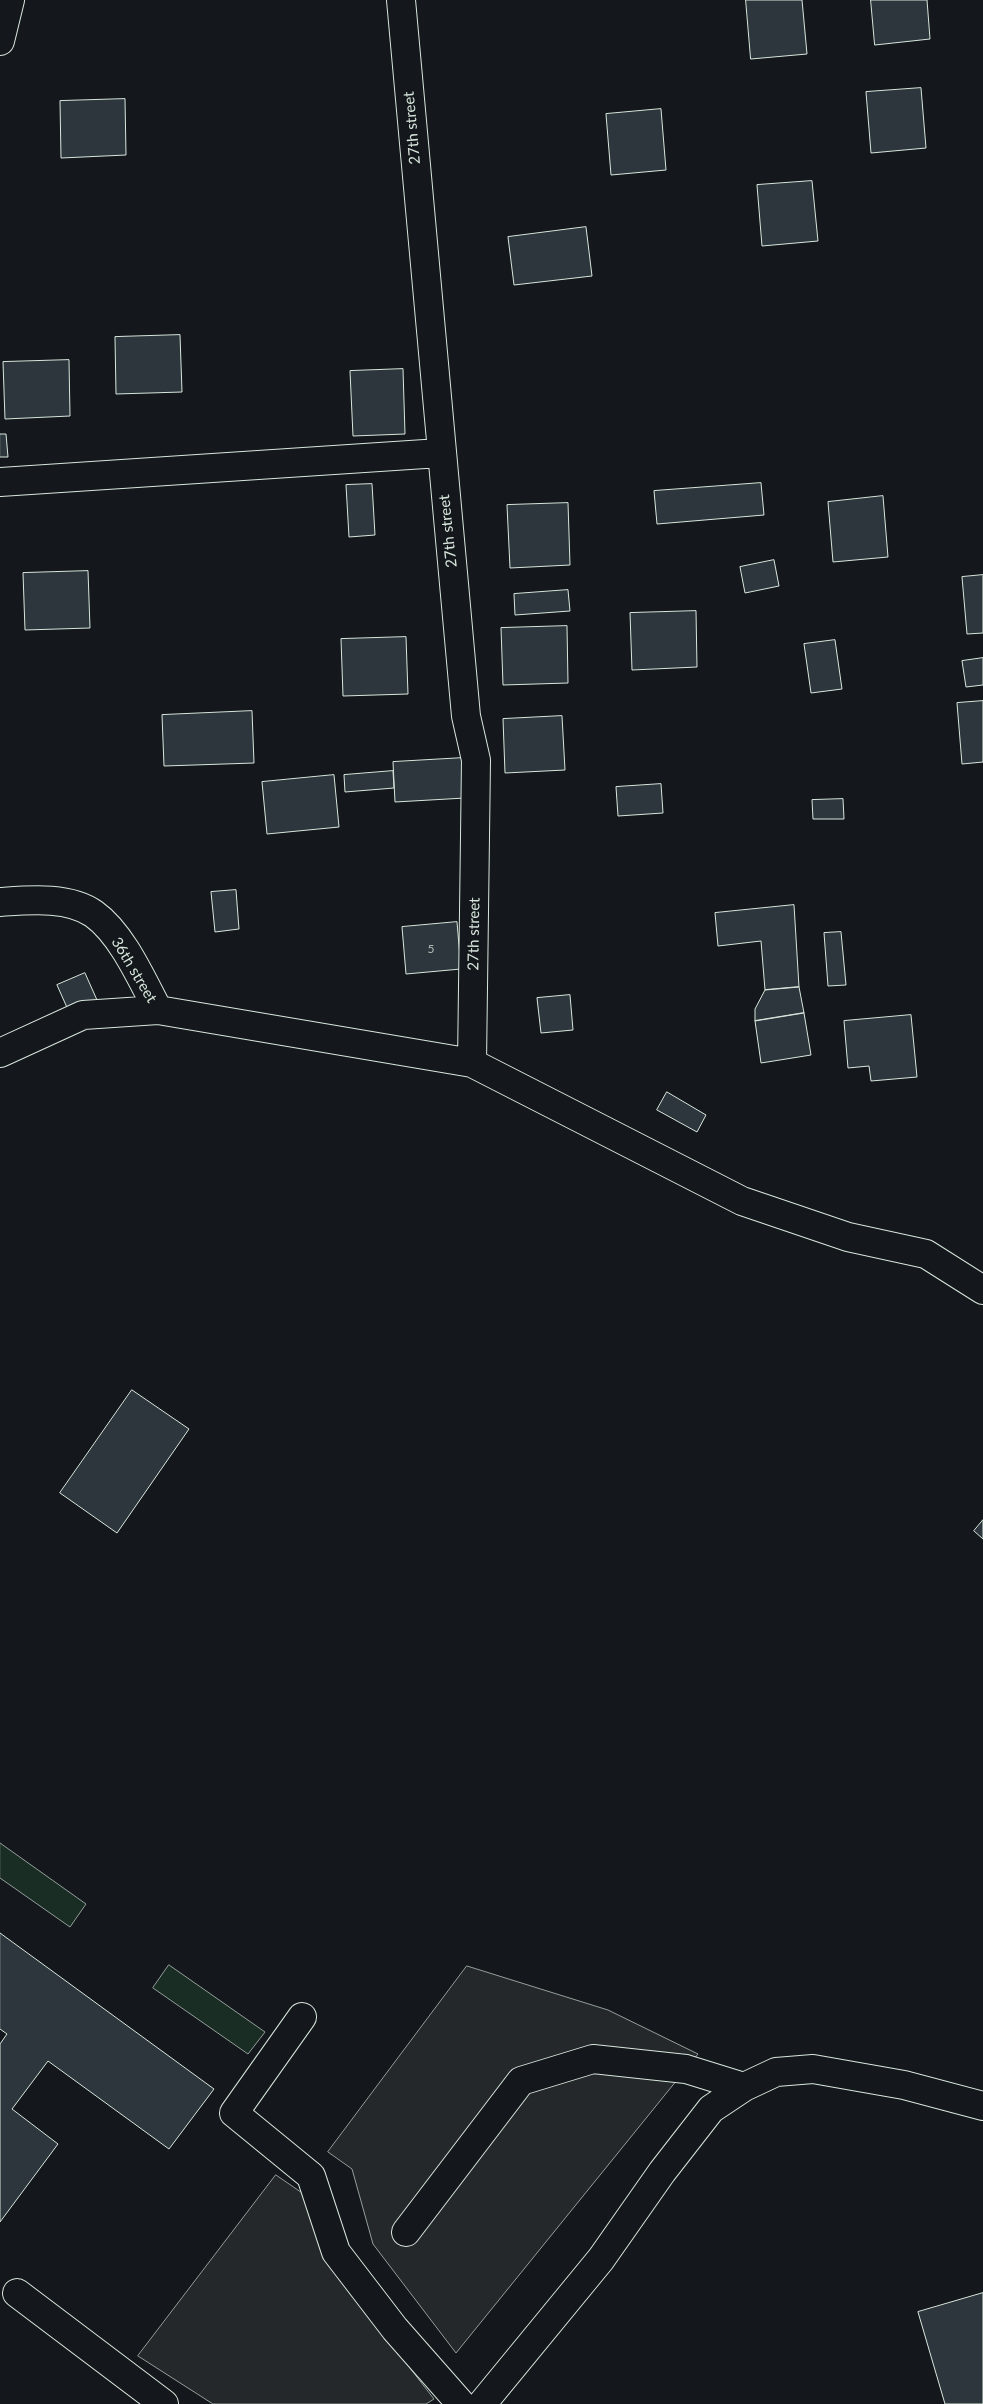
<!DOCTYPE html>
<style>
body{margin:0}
canvas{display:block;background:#14181c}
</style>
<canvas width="983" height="2404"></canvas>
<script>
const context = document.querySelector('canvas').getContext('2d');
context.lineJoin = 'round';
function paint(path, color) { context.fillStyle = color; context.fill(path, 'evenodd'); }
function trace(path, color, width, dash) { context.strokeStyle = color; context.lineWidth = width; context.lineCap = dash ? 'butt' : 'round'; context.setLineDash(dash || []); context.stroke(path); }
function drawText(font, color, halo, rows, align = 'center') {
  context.font = font + ' Lato,sans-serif'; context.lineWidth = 4; context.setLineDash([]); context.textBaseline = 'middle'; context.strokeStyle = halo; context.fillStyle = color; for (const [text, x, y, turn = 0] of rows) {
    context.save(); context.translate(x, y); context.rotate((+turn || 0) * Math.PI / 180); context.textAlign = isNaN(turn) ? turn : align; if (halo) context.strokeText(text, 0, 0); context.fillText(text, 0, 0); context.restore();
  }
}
const green = new Path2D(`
 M0,1843L86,1904L70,1927L0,1878Z
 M169,1965L265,2032L248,2054L153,1988Z`);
const parking = new Path2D(`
 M467,1966L608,2010L698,2054L456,2353L373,2244L352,2169L328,2152Z
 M276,2175L308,2197L323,2256L434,2399L426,2404H213L138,2356Z`);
const building = new Path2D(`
 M746,0H802L807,54L751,59Z
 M871,0H927L930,39L875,45Z
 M921,88L926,148L871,153L866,92Z
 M125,99L126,155L61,158L60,101Z
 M661,109L666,170L611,175L606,114Z
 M812,181L818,241L762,246L757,185Z
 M586,227L592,276L514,285L508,237Z
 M180,335L182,392L116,394L115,337Z
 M69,360L70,416L5,419L3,362Z
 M403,369L405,434L353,436L350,371Z
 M0,434H6L8,457H0Z
 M761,483L764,515L657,524L654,491Z
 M372,484L375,535L349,537L346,485Z
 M883,496L888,557L833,562L828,502Z
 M568,503L570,565L510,568L507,505Z
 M774,560L779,586L745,593L740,567Z
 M88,571L90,628L25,630L23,573Z
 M983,575V633L967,634L962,577Z
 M568,590L570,611L515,615L514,594Z
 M696,611L697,667L632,670L630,613Z
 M567,626L568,683L503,685L501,628Z
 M406,637L408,694L343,696L341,639Z
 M835,640L842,689L811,693L804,644Z
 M983,658V685L966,687L962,661Z
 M983,701V762L962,764L957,703Z
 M252,711L254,763L164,766L162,715Z
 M562,716L565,770L505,773L503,719Z
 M463,758L465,798L395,802L393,762Z
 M393,771L394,788L345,792L344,775Z
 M334,775L339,827L267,834L262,782Z
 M661,784L663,813L618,816L616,787Z
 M843,799L844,819H813L812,800Z
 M236,890L239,929L215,932L211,892Z
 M794,905L799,987L765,990L761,941L718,946L715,913Z
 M457,922L461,969L406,974L402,927Z
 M841,932L846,985L828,986L824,933Z
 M85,973L97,1000L69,1012L57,985Z
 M799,987L804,1013L755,1021V1009L765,990Z
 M570,995L573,1030L541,1033L537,998Z
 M804,1013L811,1055L761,1063L755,1021Z
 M911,1015L917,1077L871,1081L869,1066L848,1068L844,1021Z
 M667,1092L706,1115L697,1132L657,1110Z
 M132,1390L189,1429L117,1533L60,1493Z
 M983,1520V1539L974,1531Z
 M0,1933L214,2089L169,2149L48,2061L12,2109L58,2144L0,2222V2044L7,2034L0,2029Z
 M983,2293V2404H945L918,2312Z`);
const minor = new Path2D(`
 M401,0L466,716L476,760L472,1063
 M0,41L10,0
 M0,482L440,453
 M0,902C29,900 69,896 94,914C122,934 142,980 158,1010
 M0,1053L83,1015L158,1010L472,1063L742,1201L848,1237L926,1254L983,1290
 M302,2017L234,2113L311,2176L336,2252L395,2329L461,2404
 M406,2232L521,2081L593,2059L686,2069L744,2087
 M17,2293L164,2404
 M482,2404L601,2259L662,2172L711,2109L744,2087L776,2072L813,2069L904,2085L983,2106`);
const numberNames = [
 ["5",431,949]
];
const streetNames = [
 ["27th street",412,128,-95],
 ["27th street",448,531,-96],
 ["27th street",474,934,-89],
 ["36th street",134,970,59]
];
paint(green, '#1a2d24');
trace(green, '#939e99', 1);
paint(parking, '#24282b');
trace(parking, '#939e99', 1);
paint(building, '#2c363c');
trace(building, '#d8e6dc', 1);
trace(minor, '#d8e6dc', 30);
trace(minor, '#14181c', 28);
drawText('12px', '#adbab4', null, numberNames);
drawText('15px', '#d8e6dc', '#14181c', streetNames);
</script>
